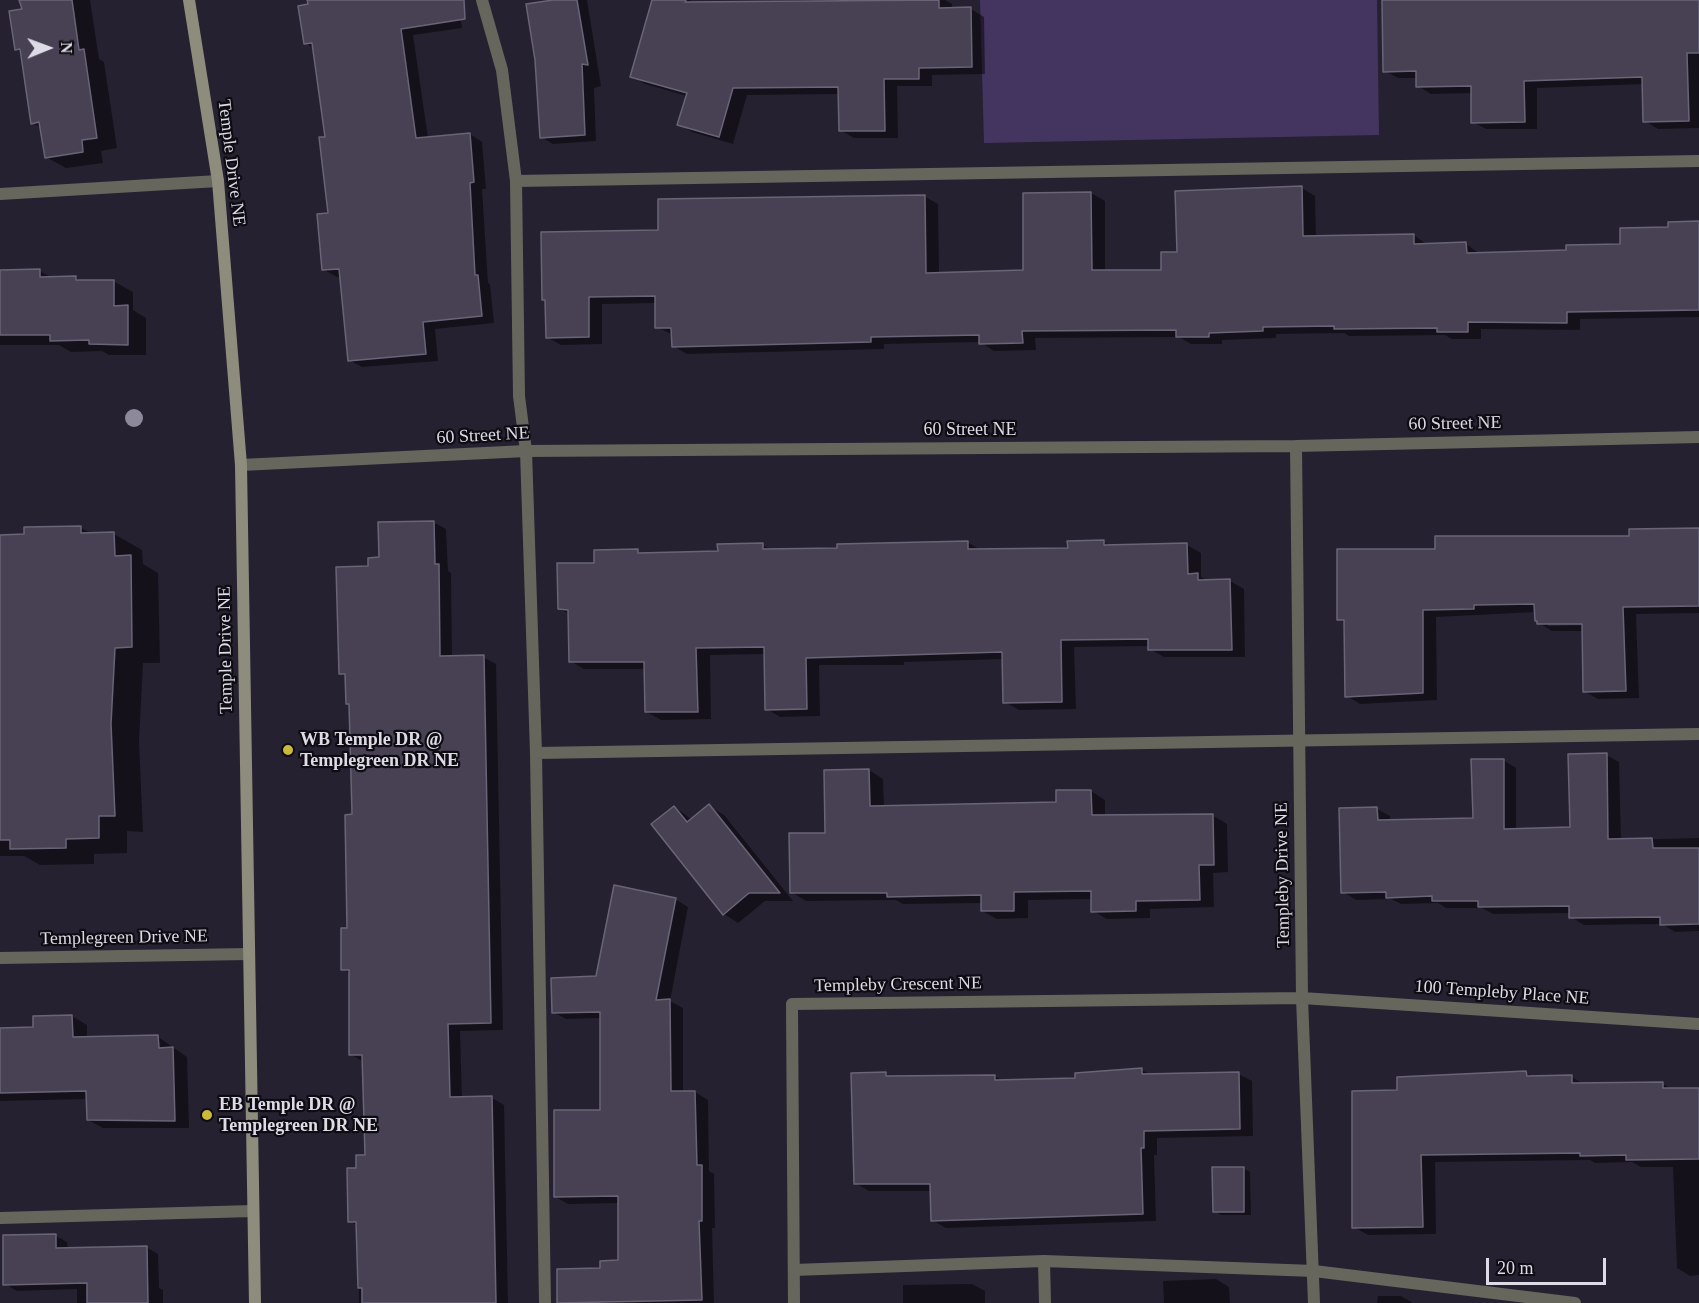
<!DOCTYPE html>
<style>
body{margin:0}
#map{position:relative;width:1699px;height:1303px;overflow:hidden;background:#262131;font-family:Georgia,serif}
canvas{display:block}
.north{position:absolute;left:18px;top:18px;width:60px;height:60px;-webkit-text-stroke:4px #0e0c13;paint-order:stroke;rotate:89deg;font-size:16px;font-weight:700;line-height:24px;text-align:center;color:#dedbe6}
.north::after{content:'';display:block;margin:auto;width:21px;height:27px;background:#dedbe6;clip-path:polygon(50% 0,100% 100%,50% 72%,0 100%)}
.scale{position:absolute;left:1486px;top:1258px;width:120px;height:27px;box-sizing:border-box;border:3px solid #dedbe6;border-top:0;padding-left:8px;font-size:18px;line-height:21px;white-space:nowrap;color:#dedbe6;-webkit-text-stroke:4px #0e0c13;paint-order:stroke}
</style>
<div id="map">
<canvas width="1699" height="1303"></canvas>
<div class="north">N</div>
<div class="scale">20 m</div>
</div>
<script>
const context = document.querySelector('canvas').getContext('2d');
context.lineJoin = 'round';
function paint(path, color) { context.fillStyle = color; context.fill(path, 'evenodd'); }
function trace(path, color, width, dash) { context.strokeStyle = color; context.lineWidth = width; context.lineCap = dash ? 'butt' : 'round'; context.setLineDash(dash || []); context.stroke(path); }
function drawText(font, color, halo, rows, align = 'center') {
  context.font = font + ' Georgia,serif'; context.lineWidth = 4.5; context.setLineDash([]); context.textBaseline = 'middle'; context.strokeStyle = halo; context.fillStyle = color; for (const [text, x, y, turn = 0] of rows) {
    context.save(); context.translate(x, y); context.rotate((+turn || 0) * Math.PI / 180); context.textAlign = isNaN(turn) ? turn : align; if (halo) context.strokeText(text, 0, 0); context.fillText(text, 0, 0); context.restore();
  }
}
const green = new Path2D(`
 M980,0H1377L1379,135L984,143Z`);
const shadow = new Path2D(`
 M21,0H90L99,59L104,62L117,148L101,151L103,163L66,168L46,157L42,128L32,123L22,53L16,49L23,10Z
 M306,0H458L462,28L413,35L428,138L470,134L482,142L486,189H482L488,283L490,284L494,323L435,329L438,361L362,367L349,360L342,277H337L324,270L330,214L327,138L314,48L305,43Z
 M547,0H587L601,86L594,88L596,141L553,144L541,137Z
 M653,0H689L701,4L799,0H945L952,4V9H971L984,17L985,74L932,75V86H897L898,138H854L840,130V94L747,95L733,144L692,132L679,124L687,96L645,84L631,76Z
 M1384,0H1699V128L1658,129L1645,121L1644,84L1537,88V129H1486L1473,122V93L1431,94L1418,86V78H1398L1385,71Z
 M1302,188L1315,196L1316,237L1414,235L1427,245L1466,244L1480,254L1568,252L1622,245L1670,228L1699,223V317L1580,319V330L1481,329V339H1452L1445,335L1349,336L1344,333L1276,334V338L1222,340V344H1191L1179,337L1035,338L1036,350L994,351L980,342L884,344V349L687,354L673,346V335L657,327L656,303L602,304V344L561,345L547,337V301L543,299L660,232L924,196L938,204L939,274L1024,271L1025,194L1091,193L1105,201V272H1163L1179,254Z
 M40,271L52,278L76,277L83,282L113,281L133,292V310L146,318V355H109L102,351L71,352L59,345H0V273Z
 M433,522L446,529L448,571L451,573L452,657H483L496,664L503,1030L460,1031L462,1098H492L504,1105L508,1303H359L358,1226L349,1221L358,1169L366,1156L364,1062L350,1054V974L343,969L349,929L354,816L351,705L347,703V677L341,673L370,568Z
 M80,527L92,534H114L142,550L143,564L158,573L160,663H143L139,741L143,832L127,831V853L94,854V864L40,865L24,856H0V537L25,536Z
 M1699,529V613L1636,614L1639,698L1598,699L1584,691L1583,631H1552L1539,623L1536,612L1436,617L1437,700L1360,704L1347,696L1345,623L1338,619L1437,550L1630,537ZM1589,622V625L1548,626V623Z
 M967,542L981,550H1069L1104,542L1113,547L1187,545L1201,553V577L1209,581H1230L1244,589L1245,657H1164L1150,649V646L1074,647L1076,709L1019,710L1005,702L1004,659L904,662V665H819L820,716L780,717L767,709L766,654L710,655L711,719L661,720L647,712L646,669H584L570,661V614L559,609L595,564L637,551L644,554L719,552L762,545L772,550Z
 M1606,755L1619,762L1621,840L1699,838V931L1675,932L1662,924L1584,925L1571,917V913L1493,914L1482,908H1446L1438,903L1401,904L1391,899L1356,900L1343,892L1377,809L1390,816V821L1474,819L1503,760L1516,768V830L1572,829Z
 M869,770L883,779L884,807L1057,804L1091,791L1105,800V816L1212,815L1227,824L1228,872L1213,873L1214,907L1150,909V918L1107,919L1093,911V899L1028,900V918L997,919L982,911V903L903,904L896,900L806,901L791,892Z
 M709,806L724,815L793,901H765L738,923L724,914L675,807L692,820Z
 M675,899L688,907L670,1001L683,1008V1093L695,1092L708,1100L709,1171L714,1174L715,1228H712L714,1303H559L558,1271L602,1270L620,1262L619,1203L568,1204L556,1197L601,1111L602,1018L566,1019L553,1012L598,977Z
 M72,1016L87,1025V1038L157,1036L187,1057L189,1128H103L88,1120V1099L0,1101V1030L35,1028Z
 M1142,1070L1151,1075L1238,1074L1252,1081L1253,1136L1157,1138V1155H1154L1156,1221L946,1228L932,1220V1191H869L855,1183L886,1074L891,1077L995,1076L1003,1081L1077,1079Z
 M1526,1073L1534,1077H1572L1585,1085L1663,1084L1673,1090L1699,1089V1275L1690,1276L1677,1268L1673,1167H1641L1632,1162L1595,1163L1590,1160L1435,1162L1436,1234L1368,1235L1354,1227L1398,1092Z
 M1243,1168L1250,1172L1251,1215H1221L1214,1211Z
 M56,1236L67,1242L68,1249L146,1247L158,1254L159,1288L163,1290V1303H77V1289L17,1291L5,1284Z
 M1216,1279L1229,1287L1230,1303H1164L1163,1281Z
 M972,1284L985,1291V1303H903V1285Z
 M1378,1296H1401L1413,1303H1377Z`);
const building = new Path2D(`
 M19,0H72L79,50L84,49L97,138L82,140L83,152L45,158L39,122L31,124L20,49L15,50L9,11L22,9Z
 M307,0H464L465,19L401,29L416,138L470,133L474,182L470,183L475,275H478L482,316L423,322L426,354L348,361L339,269L322,270L317,214L328,213L319,137H325L312,43L304,44L298,6L308,4Z
 M553,0H577L588,65L582,64L585,135L540,138L535,60L526,4Z
 M652,0H686L685,2L939,0V8L971,7L972,67L919,68V79H884L885,131H839L838,87L733,88L719,137L677,125L687,93L630,77Z
 M1382,0H1699V53H1687L1689,121L1643,122L1642,77L1524,81L1525,122L1471,123V86L1416,87V71L1383,72Z
 M1302,186L1303,236L1414,234V244L1466,242L1467,253L1566,250V245L1620,244V228L1668,227V222L1699,221V310L1567,312V323L1468,322V332H1437V328L1334,329V326L1263,327V331L1209,333V337H1176V330L1022,331L1023,343L979,344V335L871,337V342L672,347L671,328H655V296L589,297V337L546,338L545,300H542L541,232L658,230V199L925,195L926,273L1023,270V193L1091,192L1092,270H1161V252H1177L1175,191Z
 M40,269V277L76,276V280H114V306L128,305V345L89,344V340L50,341V335H0V270Z
 M434,521L435,564H439L440,656L484,655L491,1023L448,1024L450,1097L492,1096L496,1303H362V1288H358L356,1222H348L347,1168H356V1155H365L362,1055H349V970H341V928H347L345,815L352,814L349,704H346L345,674H339L336,567L368,566V558L379,557L378,522Z
 M81,526V533L114,532L115,556L131,555L132,647L115,648L111,724L115,816H99V838L66,839V848L10,849V840H0V535L24,534V527Z
 M1699,528V606L1623,607L1626,691L1583,692L1582,624H1537V621H1535L1534,604L1474,605V609L1423,610V693L1345,697L1344,620H1337V549H1435V536H1629V529Z
 M1104,540V545L1187,543L1188,574L1198,573V580L1230,579L1232,650H1148V639L1061,640L1062,702L1003,703L1002,652L806,658L807,709L765,710L764,647L696,648L698,712H645L644,662H569L568,610L558,609L557,563H594V550L638,549V553L718,551L717,544L763,543V549L837,548V544L968,541V549L1068,548L1067,541Z
 M1607,753L1608,839L1652,838L1653,848H1699V924L1660,925V917L1569,918V906L1478,907V901H1432V896L1386,898V892L1341,893L1339,808L1377,807L1378,820L1473,818L1471,759H1504V829L1570,827L1568,754Z
 M869,769L870,806L1056,802V790H1091L1092,815L1213,814L1214,865H1199L1200,900L1136,901V911L1091,912V891L1014,892V911H981V895L887,897V893H790L789,833H825L824,770Z
 M709,804L780,893H749L723,915L651,824L674,806L687,822Z
 M614,885L676,898L656,1000L670,999L671,1091H695L697,1165H702V1221H699L702,1300L557,1303V1269L600,1268V1261L618,1260V1196L554,1197V1110H600V1012L552,1013L551,978L596,976Z
 M72,1015L73,1037L158,1035L159,1048L173,1047L175,1121L87,1120L86,1091L0,1093V1028L33,1027V1016Z
 M1142,1068V1074L1239,1072L1240,1129L1144,1131V1148H1141L1143,1214L931,1221L930,1184H854L851,1073L886,1072V1076L995,1075V1080L1075,1078V1073Z
 M1526,1071L1527,1076L1572,1075V1083L1663,1082V1088H1699V1159L1626,1160V1155L1580,1156V1153L1421,1155L1423,1227L1352,1228V1091L1397,1090V1077Z
 M1212,1167H1244V1212H1213Z
 M56,1234V1248L147,1246L148,1303H87V1283L3,1285V1235Z`);
const lane = new Path2D(`
 M482,0L502,70L516,181L519,396L526,451L536,753L545,1303
 M516,181L1699,161
 M0,194L218,181
 M536,753L1699,734
 M0,1218L253,1211
 M794,1270L1044,1261
 M1045,1303L1044,1261L1314,1271L1575,1303`);
const street = new Path2D(`
 M1296,446L1302,998L1314,1303
 M241,465L526,451L1296,446L1699,437
 M0,958L249,954
 M794,1303L792,1004L1302,998L1699,1024`);
const secondary = new Path2D(`
 M189,0L218,181L241,465L255,1303`);
const trees = [
 [134,418]
];
const markers = [
 [288,750,6,"#ccb939"],
 [207,1115,6,"#ccb939"]
];
const streetNames = [
 ["Temple Drive NE",231,163,83],
 ["60 Street NE",1455,424,-1],
 ["60 Street NE",970,430],
 ["60 Street NE",483,436,-3],
 ["Temple Drive NE",226,650,-91],
 ["Templeby Drive NE",1283,875,-91],
 ["Templegreen Drive NE",124,938,-1],
 ["Templeby Crescent NE",898,985,-1],
 ["100 Templeby Place NE",1502,993,4]
];
const poiNames = [
 ["WB Temple DR @",300,740],
 ["Templegreen DR NE",300,761],
 ["EB Temple DR @",219,1105],
 ["Templegreen DR NE",219,1126]
];
paint(green, '#443460');
paint(shadow, '#0007');
paint(building, '#474153');
trace(building, '#6a6478', 1.5);
trace(lane, '#67665d', 12);
trace(street, '#67665d', 12);
trace(secondary, '#8e8c7d', 12);
context.fillStyle = '#8e889b';
for (const [x, y] of trees) { context.beginPath(); context.arc(x, y, 9, 0, 2 * Math.PI); context.fill(); }
for (const [x, y, r, color] of markers) { const dot = new Path2D(); dot.arc(x, y, r, 0, 2 * Math.PI); context.fillStyle = color; context.fill(dot); trace(dot, '#0e0c13', 2); }
drawText('18px', '#dedbe6', '#0e0c13', streetNames);
drawText('bold 18px', '#dedbe6', '#0e0c13', poiNames, 'left');
</script>
